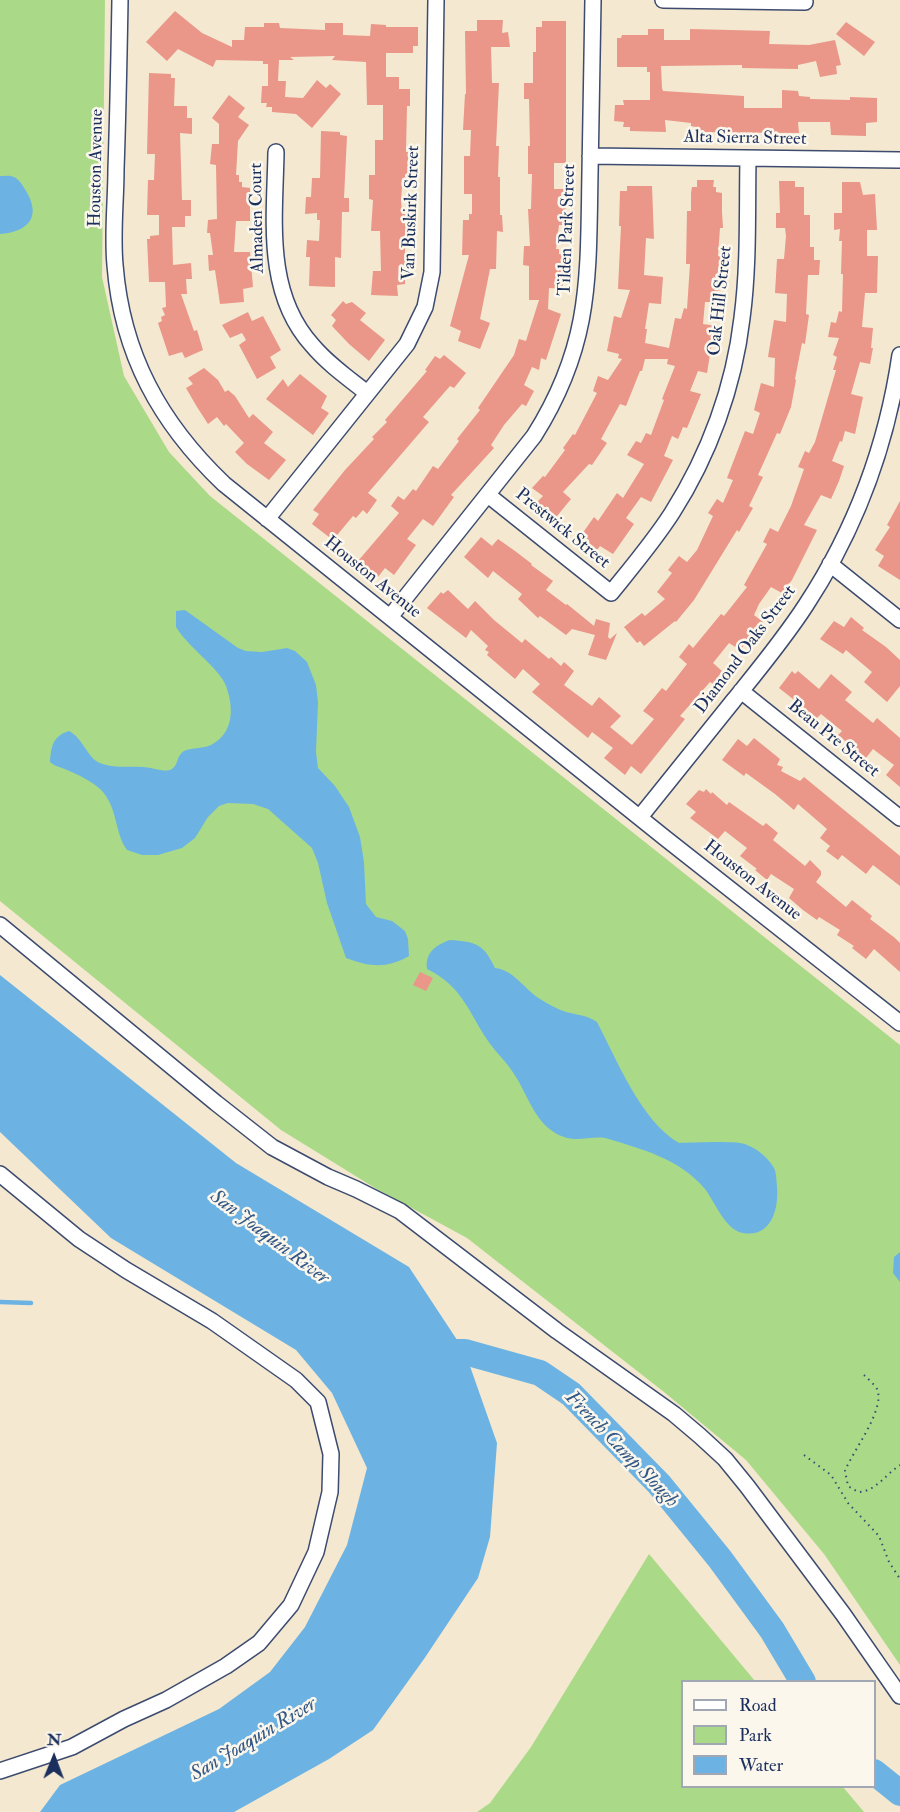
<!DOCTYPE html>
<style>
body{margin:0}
#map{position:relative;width:900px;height:1812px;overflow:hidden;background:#f4e8d0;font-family:"IM FELL Double Pica",serif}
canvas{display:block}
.legend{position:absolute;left:681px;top:1680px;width:195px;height:108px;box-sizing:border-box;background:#fbf7ec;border:2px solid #a1a7b3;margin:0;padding:8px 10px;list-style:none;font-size:18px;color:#1b2f5e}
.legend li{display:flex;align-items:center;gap:12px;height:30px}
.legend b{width:30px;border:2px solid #a1a7b3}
.north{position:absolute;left:24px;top:1728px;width:60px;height:60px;-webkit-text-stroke:4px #fbf7ec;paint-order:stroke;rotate:1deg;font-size:16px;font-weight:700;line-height:24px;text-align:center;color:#1b2f5e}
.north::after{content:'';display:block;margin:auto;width:21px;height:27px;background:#1b2f5e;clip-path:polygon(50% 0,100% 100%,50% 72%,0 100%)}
</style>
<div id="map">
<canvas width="900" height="1812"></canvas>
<ul class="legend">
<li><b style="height:8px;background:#fff"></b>Road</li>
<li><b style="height:16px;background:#aada88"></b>Park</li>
<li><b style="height:16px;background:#6cb3e3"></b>Water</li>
</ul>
<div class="north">N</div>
</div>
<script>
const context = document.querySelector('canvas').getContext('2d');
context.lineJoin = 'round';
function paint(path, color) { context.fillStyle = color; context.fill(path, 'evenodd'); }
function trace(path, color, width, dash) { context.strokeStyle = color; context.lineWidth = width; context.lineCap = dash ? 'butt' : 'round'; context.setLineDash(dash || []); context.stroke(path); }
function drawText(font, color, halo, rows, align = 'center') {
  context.font = font + ' "IM FELL Double Pica",serif'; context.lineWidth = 5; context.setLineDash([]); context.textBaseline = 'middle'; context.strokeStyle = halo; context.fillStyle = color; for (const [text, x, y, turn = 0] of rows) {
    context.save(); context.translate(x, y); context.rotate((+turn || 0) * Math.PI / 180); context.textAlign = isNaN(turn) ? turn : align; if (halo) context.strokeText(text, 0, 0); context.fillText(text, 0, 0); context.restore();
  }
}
const green = new Path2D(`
 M0,0H105L102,277L124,376L169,452L210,496L900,1045V1665L824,1554L746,1460L664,1392L467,1238L375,1188L281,1130L0,901Z
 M649,1554L755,1681L682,1682V1786L843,1787L864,1812H477L490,1803L531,1747Z`);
const water = new Path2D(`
 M0,176C4,176 10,175 14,177C20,180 23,186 26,191C42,217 28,232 0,234Z
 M185,610L238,648L246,651L262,652L287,648L295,651L307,662L316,685L318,702L316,752L318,768L335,786L349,807L360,837L364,862L366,904L376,917L392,921L405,931L408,939L409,956C386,969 370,967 346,958L327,903L318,863L312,848L268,809L253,804L228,803L219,806L208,817L195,838L182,848L158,855H142L127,850C114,832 118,806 100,789C91,781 79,775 67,770C61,767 56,767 50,762C51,746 53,736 69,731C83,738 88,759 100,763C117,770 137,764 155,769C161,770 167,772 172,769C179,764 176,756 184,751C193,747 203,749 211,745C234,733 234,708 226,686C220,669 187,646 176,627V611Z
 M450,940C476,942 483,943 495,968C514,970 524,989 540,999C548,1004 557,1009 566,1012C577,1015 587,1015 597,1022C617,1060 641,1121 679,1143C693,1143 738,1140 747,1145C756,1148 767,1157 772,1165C777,1171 776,1179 777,1187C779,1209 771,1238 743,1233C725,1230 715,1202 705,1189C680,1159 642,1149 605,1138C592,1136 577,1142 564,1137C535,1127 529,1096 514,1074C507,1062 496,1053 488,1041C468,1011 462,986 427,969C425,953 435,945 450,940Z
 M0,975L236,1163L409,1267L465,1352L497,1443L490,1537L478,1578L424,1659L373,1730L329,1759L234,1812H40L60,1785L219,1709L270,1672L305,1627L347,1545L367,1468L332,1393L296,1350L111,1238L0,1132Z
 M900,1252V1282L893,1273L894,1257Z`);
const stream = new Path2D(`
 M0,1302L31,1303`);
const river = new Path2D(`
 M433,1352H465L540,1373L571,1394L659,1484L720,1559L772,1630L803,1682
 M874,1772L900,1793`);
const building = new Path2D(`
 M175,11L202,33L232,47V40H244L245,27H264V23H279L280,28L325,30V23H343V35L370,36L371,24L386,25V27H418V46H413V53H386V77H399V89H410V106H407L406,152H408V187H402L401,200L402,214H408L407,232H405V284L397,285L398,296L371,295L373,271H381L380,231H371L373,200L369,199V175H375V140H383V105H367L366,62L332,60L335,56L290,57L294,60H279L278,81H286L285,97L303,98L317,80L326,88L330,84L341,94L312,128L296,114L272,112V107H266L267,103H261L262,86H268V64H263V61L216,60L213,67L178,49L167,61L146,42Z
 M477,20H503L502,33L508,32L510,47H491L492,83H499L496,146H499L498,177H500V215H502L503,232L497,231L496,269H490L480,319L490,323L480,349L458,341L461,331L450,326L469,255H462L463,220H469V214H472V194H464V156H470L471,130H463L465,94H466L465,31H477Z
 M542,21H566V163H554V189H566L565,225H559L556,249H559V254H565V270H563V289L549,288L548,309L561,314L546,360L541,358L539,370L532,367L524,385L534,391L526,406L522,404L504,425L491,445L494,448L451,495L454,497L433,526L423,519L407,539L416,545L394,575L385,568L378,577L358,561L399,513L391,506L398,496L404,500L413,489L416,491L433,466L438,469L459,441L457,439L480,410L478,408L514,355L519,339L526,341L539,300H529V266L523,265L524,246H530L528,209H531L532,174H528V146H530L529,99H524V83H533V52H536V27H542Z
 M846,22L875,42L864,56L836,34Z
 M648,29H664V40H690V29L770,31L769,44L809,45L835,40L841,65L836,66L837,74L820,77L816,61L798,65V69L742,68V65L661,66L662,88L663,91L744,96V108H782V90L798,91L799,96L810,97V99L850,100V97L877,98V122L866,123V136L831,135L830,122H798L799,133L696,132V127L691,126V123L665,120L666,132L630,131V127H623L624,122L614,121L615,105H624L623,100H650V72H647V67H617V38H621L622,35H648Z
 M149,73L171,74V78H175L174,106H187V118H192V134L180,133L182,200H191V216H185V227H172L173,265L191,263L192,279H186L187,294H181L194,331L197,330L203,350L185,358L182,352L169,356L158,323L162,321L161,317L165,315L162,308L166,307L165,282H149L147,239H150V236L159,235V215H147L148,180H154L155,154H147Z
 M229,95L245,108L238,117L249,125L238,141L236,175H239V182H242V187L250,188V221H236L234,252H250L253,287L243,289L244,302L220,304L215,270L209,271L208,255H213L210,233H207L208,220L217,219L216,165L210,164L212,144H219V124L212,118Z
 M321,131L340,132V135L347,136L344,198H349V212H342L341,258L335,257V287L309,286L310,257H306L307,240L319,241L320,220H317V213L305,214L306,197H311L312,178H320Z
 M697,180H714L713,187H716V192L722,193V212L723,228H720L718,256H722L721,290L714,291V299H712V302H705L703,324L716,326L714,343L712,342L707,373L698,371L690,391L701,394L687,428L683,427L678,439L672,436L664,456L673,460L651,502L641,497L626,518L634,524L613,554L600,546L594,554L577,541L594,517L598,521L617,493L623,498L644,464L627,455L636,441L641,443L646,433L651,435L664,400L662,399L675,366L667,364L668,359H645L642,371H640L626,406L620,404L601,439L607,443L592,465L589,464L563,492L571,499L553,521L534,505L543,496L532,488L543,476L545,477L565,450L563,448L573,434L575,435L597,393L593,391L598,376L608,380L622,359L618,358L619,354L607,351L614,316L621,318L630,290L618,289L621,226H619L620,191H627V186H652L654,239L646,238L644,275L663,277L661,304L649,303L645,329H647L645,343L669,348L675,318L681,319L684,308L687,309L690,264H686L687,211H691V193L692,187H697Z
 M779,181H795V187H804V215H810V247H814V260H820L819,275H808L806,314L809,315L805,344L802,343L795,379L796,380L791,407L780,434L777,433L758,475L763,477L749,506L753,508L739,532L737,530L694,600L676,622L675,621L644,646L640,641L637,643L624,627L642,613L645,616L665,599L657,592L672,573L668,570L679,556L687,562L697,550L713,516L708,513L717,499L723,503L733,480L727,478L745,431L753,434L760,413L754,410L761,383L774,387L775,358L768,357L774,320L786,322L787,294L775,293L777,259H784L786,236L785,228H776V213H780Z
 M842,182H860L863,195L875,194L877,230H867V256H878L877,293H865L862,327L873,328L871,348H873L870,364L860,362L851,394L863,397L855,434L845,431L842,442L840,441L832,461L844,466L839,481L831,499L821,495L804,525L817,530L792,580L782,593L771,587L759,604L754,615L763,622L740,650L729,643L713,663L722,671L713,684L710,682L680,716L685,719L641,774L631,766L625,775L604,758L613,748L592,732L588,738L532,692L540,684L523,669L515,679L487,655L489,652L485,650L488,646L471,630L466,638L427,608L441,592L443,594L448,590L468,609L475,601L494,620L522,643L525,639L549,659L551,657L561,666L564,662L574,671L564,685L592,706L599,697L621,716L610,727L632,745L654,719L643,711L662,688L666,691L687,664L679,657L689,644L693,648L721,614L724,616L747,587L744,585L767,544L763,542L770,528L778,532L791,506L804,469L798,467L805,451L809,453L815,442L836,370H833L837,357L833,355L839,338L828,337L831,322L836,323L839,311L842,312L843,274H841L842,241H839L840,229L834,230V213H842Z
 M343,301L346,304L352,302L366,313L360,320L385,340L369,361L349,344L332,326L336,320L331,315Z
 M248,312L252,321L263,316L281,350L270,357L276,368L257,379L239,345L246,340L242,333L230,338L222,325Z
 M444,355L466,373L454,388L450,386L423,417L429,422L368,493L377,500L367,514L363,510L356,518L353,516L333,540L312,524L319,514L313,510L345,470L374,439L372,437L387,422L385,420L427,371L425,370L435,356L440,359Z
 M204,368L218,380L225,392L228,390L235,396L249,418L253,414L273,432L264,443L286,460L269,480L247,464L235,452L244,443L226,424L224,426L217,417L208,424L197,407L186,388L193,384L188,378Z
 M300,374L327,396L321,408L329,413L313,435L266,399L283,379L288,387Z
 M900,501V580L878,566L884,556L875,550L890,527L887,525Z
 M481,537L492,546L498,539L515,551L532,564L531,565L553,581L546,590L566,605L567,604L594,626L596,619L610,623L608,637L610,639L617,633L606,660L588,655L595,635L572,629L566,635L540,616L538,618L518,599L522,594L493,571L488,578L464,557Z
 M851,617L864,628L862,630L886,647L900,660V686L887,702L864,682L872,672L846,650L843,654L820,639L834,621L844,627Z
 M792,671L795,674L798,671L819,689L831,674L852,692L845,700L873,723L877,718L900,738V787L886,775L894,765L873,749L866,758L838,735L842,731L821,714L817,718L779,688Z
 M754,738L780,759L777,765L783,767L781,771L800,781L804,777L900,856V886L873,865L866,874L842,855L838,860L826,851L830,846L820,838L827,829L798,804L794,810L775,794L746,773L744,776L722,760L738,739L747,746Z
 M706,789L711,794L712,792L727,805L729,802L763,826L766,823L778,833L773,840L805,866L810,860L821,871V875L816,882L846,907L852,900L872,916L870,919L895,938L900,943V972L874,949L866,959L852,948L854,946L837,935L840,930L819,917L817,920L803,910L789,898L794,889L771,874L767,880L755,870L757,869L740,856L747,848L725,831L718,839L690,818L696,812L686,804L699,790L704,792Z
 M420,972L433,978L426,991L413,985Z`);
const path = new Path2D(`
 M864,1375C868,1379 874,1384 877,1389C886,1409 852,1452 845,1471L848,1486L858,1492C875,1492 886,1474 900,1465
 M804,1455L831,1475L848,1503L879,1536L889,1562L900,1579`);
const minor = new Path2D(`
 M120,0C119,56 118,113 116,169C116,201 112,233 115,265C122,354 160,423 224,484L665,838L900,1023
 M663,0L805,2
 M276,152C275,217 264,292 312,345C328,364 348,378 367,393
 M590,156L900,160
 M488,495L611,593C632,567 654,541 672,513C709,455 734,387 742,318C749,265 747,212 748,159
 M267,519L407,344L425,307L432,272L436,0
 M830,564L900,620
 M390,617L534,436C592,344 588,278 590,173C591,116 592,58 593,0
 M741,691L900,818
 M640,817C671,778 703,739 734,700C759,669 784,639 806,605C855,530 887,444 900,355
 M0,925L216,1103L272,1147L328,1177L356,1189L400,1211L557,1331L674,1414L700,1436L725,1459L747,1486L843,1614L900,1696
 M0,1174L79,1239L126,1270L212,1321L296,1380L318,1402L331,1454L330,1492L316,1552L291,1605L259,1643L226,1666L166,1700L124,1719L72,1747L0,1771`);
const streetNames = [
 ["Alta Sierra Street",745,139,1],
 ["Houston Avenue",97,168,-89],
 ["Van Buskirk Street",412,213,-88],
 ["Almaden Court",258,218,-91],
 ["Tilden Park Street",568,230,-88],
 ["Oak Hill Street",721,301,-84],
 ["Prestwick Street",562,529,39],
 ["Houston Avenue",372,578,39],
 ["Diamond Oaks Street",746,650,-53],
 ["Beau Pre Street",833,739,39],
 ["Houston Avenue",752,881,38]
];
const waterNames = [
 ["San Joaquin River",269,1238,37],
 ["French Camp Slough",621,1450,46],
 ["San Joaquin River",254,1740,-31]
];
paint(green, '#aada88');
paint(water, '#6cb3e3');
trace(stream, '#6cb3e3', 4.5);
trace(river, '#6cb3e3', 26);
paint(building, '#ea9688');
trace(minor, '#3c4b6f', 18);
trace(path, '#3c4b6f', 2, [1.5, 4.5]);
trace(minor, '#fff', 15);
drawText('18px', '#1b2f5e', '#fbf7ec', streetNames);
drawText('italic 20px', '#335786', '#fbf7ec', waterNames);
</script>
